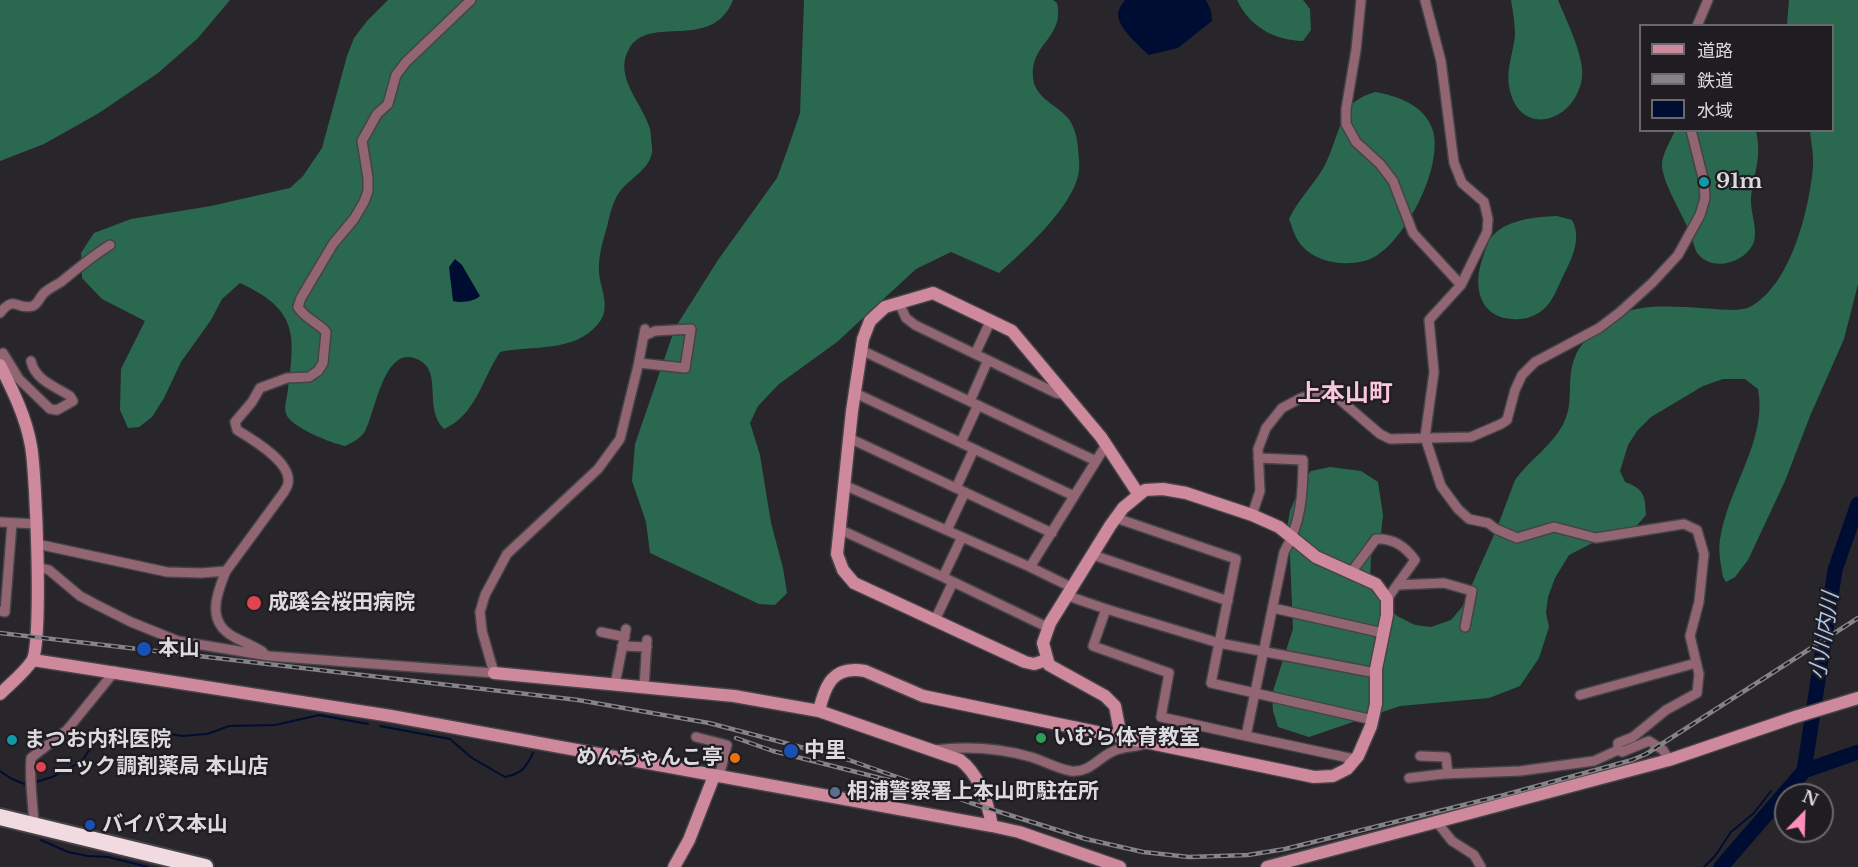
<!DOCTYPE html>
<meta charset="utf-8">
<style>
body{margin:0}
#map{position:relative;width:1858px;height:867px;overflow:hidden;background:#28262b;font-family:"Libre Baskerville","Noto Sans JP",serif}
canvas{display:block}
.legend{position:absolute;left:1639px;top:24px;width:195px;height:108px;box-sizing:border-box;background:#1f1c22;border:2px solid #6b686d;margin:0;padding:8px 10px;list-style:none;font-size:18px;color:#dcdade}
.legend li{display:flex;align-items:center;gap:12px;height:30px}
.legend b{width:30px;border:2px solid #6b686d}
.north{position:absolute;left:1774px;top:783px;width:60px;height:60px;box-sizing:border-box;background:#1f1c22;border:2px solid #6b686d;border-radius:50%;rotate:23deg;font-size:16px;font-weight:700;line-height:24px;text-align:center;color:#dcdade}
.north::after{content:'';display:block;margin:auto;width:21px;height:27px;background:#fe8ebc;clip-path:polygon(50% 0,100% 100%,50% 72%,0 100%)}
</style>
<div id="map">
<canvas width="1858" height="867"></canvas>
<ul class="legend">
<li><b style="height:8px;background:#ce899d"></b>道路</li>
<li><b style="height:8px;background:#858388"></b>鉄道</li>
<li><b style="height:16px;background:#000d32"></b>水域</li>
</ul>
<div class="north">N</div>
</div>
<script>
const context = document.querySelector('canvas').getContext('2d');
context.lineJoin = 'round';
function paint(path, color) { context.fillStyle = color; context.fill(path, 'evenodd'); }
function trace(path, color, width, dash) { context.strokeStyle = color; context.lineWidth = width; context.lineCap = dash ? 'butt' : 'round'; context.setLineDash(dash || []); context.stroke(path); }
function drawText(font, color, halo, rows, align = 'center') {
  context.font = font + ' "Libre Baskerville","Noto Sans JP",serif'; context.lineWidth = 4.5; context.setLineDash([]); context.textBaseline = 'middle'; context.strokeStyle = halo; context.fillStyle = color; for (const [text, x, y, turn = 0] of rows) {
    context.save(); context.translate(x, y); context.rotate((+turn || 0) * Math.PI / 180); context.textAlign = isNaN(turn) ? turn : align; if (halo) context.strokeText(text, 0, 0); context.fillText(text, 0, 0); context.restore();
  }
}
const forest = new Path2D(`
 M0,0H230L198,38L158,73L99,113L44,144L0,161Z
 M388,0H733C712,53 649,13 629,49C613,77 642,102 650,129C651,134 651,141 652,147C654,166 633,176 622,189C613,199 610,214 607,227C603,240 598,257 599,272C600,289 612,308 598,324C574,353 532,345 500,352C482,379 476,415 444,429C423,409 443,372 419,360C385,342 376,409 366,429C362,438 353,442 345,446C331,443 294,428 287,416C283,408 287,399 288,389C296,332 296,309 240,283L222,299L211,320L181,362L164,398L152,417L139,427L128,428L120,410L121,369L145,321L102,299L82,278L81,253L94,233L131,219L211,206L290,188L303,176L322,148L347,56L354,38L367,21Z
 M804,0H1053L1057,3C1065,38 1030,43 1033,77C1034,97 1055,104 1067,117C1074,124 1077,138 1078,147C1078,154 1080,162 1079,170C1076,204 1024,251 999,273L951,252L916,269L837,342L779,384L758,406L750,423L760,455L771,523L783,568L787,593L775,605L759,604L650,553L646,522L632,481L635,444L675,328L718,260L777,178L787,151L800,113Z
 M1237,0H1303L1310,9L1311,30L1303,41C1274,40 1250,27 1237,0Z
 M1511,0H1558C1566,20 1585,57 1582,78C1575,122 1522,138 1510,91C1505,72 1513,54 1515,36C1515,25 1513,11 1511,0Z
 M1789,0H1858V284L1844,339L1810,416L1785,481L1748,560L1735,577L1726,582L1723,577C1721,565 1718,552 1720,540C1727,489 1768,440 1758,389L1745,379H1723L1703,386L1651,417L1637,431L1628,445L1620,471L1625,482C1644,489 1645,495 1646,515L1632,531L1606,536L1569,555L1555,578L1548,597L1546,613L1549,627L1539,658L1520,686L1489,698L1400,706L1309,737L1278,727L1273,711L1272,694L1293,629L1290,557L1286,534L1290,511L1301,484L1311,471L1330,467L1361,471L1378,482L1383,515L1381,534L1371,557L1370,581L1373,592L1397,616L1415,625L1431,627L1451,620L1462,607L1497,528L1515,480C1530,459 1555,444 1565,420C1574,400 1566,378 1575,357C1579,345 1589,337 1599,330C1606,325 1614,318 1621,314C1651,300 1703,310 1736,310C1740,309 1746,309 1750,307C1791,285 1809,210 1813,167C1814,156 1811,142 1810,131L1832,130V26L1787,25Z
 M1375,92C1398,96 1425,105 1433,131C1443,167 1407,237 1376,256C1356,268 1319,265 1303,247C1295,239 1293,229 1289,219C1299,198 1314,185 1325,165C1334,147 1338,126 1348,109C1354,100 1365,95 1375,92Z
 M1675,131H1756C1762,158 1754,172 1751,198C1750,213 1759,231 1753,244C1744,263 1713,272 1698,254C1694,249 1693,239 1690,233C1683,215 1662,182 1662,165C1662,154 1671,140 1675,131Z
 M1557,216L1572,220C1582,238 1572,259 1563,276C1558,287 1553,300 1545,308C1539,314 1528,319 1520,319C1481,322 1471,289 1483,257C1485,251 1487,244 1490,239C1505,219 1535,217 1557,216Z`);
const water = new Path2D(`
 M1125,0H1206L1211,11L1212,21L1178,48L1149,55C1139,46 1117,27 1118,13C1119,8 1122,4 1125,0Z
 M455,259L462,265L480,296C473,302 461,303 453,301L449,267Z`);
const stream = new Path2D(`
 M380,726L450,739L472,758L505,777C522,773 525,769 533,753
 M0,771L12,779L27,785
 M33,783L52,777L72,767L84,758L99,735L109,729H117L145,734L160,732L182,736L207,734L229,726L275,725L319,715L368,724
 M41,840L68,852L88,856L108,857L148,867
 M1704,867L1715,856L1731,832L1754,813L1771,791`);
const river = new Path2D(`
 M1804,771L1835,570L1858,504
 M1721,867L1804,771L1858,752`);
const street = new Path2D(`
 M1361,0L1356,50L1346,109V124L1356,142L1380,164L1393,181L1413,233L1461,285
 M1425,0L1441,61L1454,163L1462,183L1484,202L1488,219L1487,232L1461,285L1429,320L1434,372L1425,437L1441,486L1458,509L1469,519L1488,523L1496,529L1517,538L1554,527L1596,538L1684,524L1697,530L1704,554L1699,602L1690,636L1699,674L1697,693L1666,710L1633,737L1618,743V750
 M1697,26L1708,0
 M899,303L906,318L915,325L1056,393L1067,395
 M0,313C15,294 17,311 33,306C39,303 40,296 45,292C50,288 56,285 61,282C77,269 92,256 110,245
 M861,350L1096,461
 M975,354L991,320
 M0,355L3,353L19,379L50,409L57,410L73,401L70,396C54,386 35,380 31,361
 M639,363L685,368L691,329L655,331L644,336
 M855,393L1074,496
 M970,401L988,360
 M849,438L1052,533
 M961,442L978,405
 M1258,458L1303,460C1303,493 1301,524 1284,552L1246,736L1354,759
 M844,485L1030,567L1106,445
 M956,488L974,449
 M1252,515L1260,491L1258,449L1266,428L1282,408L1301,398L1319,393L1328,394L1339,399L1380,434L1390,439L1471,437L1501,424L1507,420L1515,390L1522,375L1535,362L1599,328L1620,312L1652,283L1678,255L1700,215L1705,198L1704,182L1691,130
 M1116,518L1236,559L1211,683L1373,720
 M0,522L36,524
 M839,529L943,577
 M947,530L965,492
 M962,537L943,577L1049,628
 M37,544L167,572L201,573L226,571
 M1093,555L1228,601
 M37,567L49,570L80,596L95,604L131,622L178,641L269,656L494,673L482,631L480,612L485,595L507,554L598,469L620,439L638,366L645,329
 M1030,567L1073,588
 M1350,574L1376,539C1393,538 1406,547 1415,560L1387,599
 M1397,585L1444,583L1472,591L1465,627
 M1068,596L1106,609
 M1273,608L1383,633
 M0,611L5,612L12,523
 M935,620L953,582
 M601,632L625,637
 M622,646L647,647
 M263,652C254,646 243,642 234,637C206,622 216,595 226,571L284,492C285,489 288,487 288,483C292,462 252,439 237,430L235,422L252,402L260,388L287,378L309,377L318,371L323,363L326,332C318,322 305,319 298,307L301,298L333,244L354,219L364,202L368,191V178L362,141L377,114L388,104L396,75L406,62L471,0
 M615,684L626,629
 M644,687L647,640
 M1580,695L1696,663
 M1246,736L1161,717L1169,673L1093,646L1106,609L1219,643L1376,673
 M696,737L727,745L719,777
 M934,750C967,746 999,748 1031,757C1044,761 1058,769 1071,771C1091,773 1099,756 1116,750C1127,746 1135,748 1147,743
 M1420,756L1446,757L1448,774
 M1409,778L1443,774L1520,771L1594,761L1618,750L1622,752L1649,741L1663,750L1669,760
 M1436,821L1452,841L1474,855L1481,867
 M34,825C33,802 29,780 31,758L67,730L115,671`);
const secondary = new Path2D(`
 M0,365C13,391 26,417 31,446C36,473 43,644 32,661C24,673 10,684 0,694
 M33,660L391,716L992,826L1019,832L1120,867
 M1047,660L1034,664L1025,662L854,583L843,570L837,554L852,411L863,339L870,321L885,307L933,293L1012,331L1101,437L1139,495
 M494,673L734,696L819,711L960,760C980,775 988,803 992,826
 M819,711C825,685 833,665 865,671L923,696L1314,777L1333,776L1347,769L1358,756L1371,726L1376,704V669L1387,615V599L1376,584L1316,557L1279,527L1252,515L1186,493L1163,489L1145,490L1123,508L1110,526L1050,623L1043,643L1049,665L1105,696L1115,706L1121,737
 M674,867L689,840L714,776
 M1267,867L1669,760L1795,717L1858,698`);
const highway = new Path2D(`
 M0,817L205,867`);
const rail = new Path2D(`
 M0,633L578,700L709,723L846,759L971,803L1086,839L1143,852L1189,857L1248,855L1285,849L1504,795L1632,760L1646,754L1858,618
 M736,738L773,751L892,781`);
const markers = [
 [1704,182,6,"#0f9aa8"],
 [254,603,8,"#e0444e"],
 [144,649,8,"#1a4fb4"],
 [1041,738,6,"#2e9e5b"],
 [12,740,6,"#0f9aa8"],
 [791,751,8,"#1a4fb4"],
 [735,758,6,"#e8710a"],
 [41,767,6,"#e0444e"],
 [835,792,6,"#5c6f8a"],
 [90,825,6,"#1a4fb4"]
];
const poiNames = [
 ["91m",1716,182],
 ["成蹊会桜田病院",268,603],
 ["本山",158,649],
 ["いむら体育教室",1053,738],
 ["まつお内科医院",24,740],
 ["中里",804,751],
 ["めんちゃんこ亭",723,758,"right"],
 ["ニック調剤薬局 本山店",53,767],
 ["相浦警察署上本山町駐在所",847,792],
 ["バイパス本山",102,825]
];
const waterNames = [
 ["小川内川",1825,636,-81]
];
const quarterNames = [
 ["上本山町",1345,394]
];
paint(forest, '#2a694f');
paint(water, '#000d32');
trace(stream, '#000d32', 2);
trace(river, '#000d32', 15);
trace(street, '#454348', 12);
trace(secondary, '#454348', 15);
trace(highway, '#454348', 20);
trace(street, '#916672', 9);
trace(secondary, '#ce899d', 12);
trace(highway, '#f1dae0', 16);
trace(rail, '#858388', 4.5);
trace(rail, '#1f1c22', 2, [7]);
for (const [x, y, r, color] of markers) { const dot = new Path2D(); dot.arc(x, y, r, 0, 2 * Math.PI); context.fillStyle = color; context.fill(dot); trace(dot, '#1f1c22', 2); }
drawText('bold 21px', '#dcdade', '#1f1c22', poiNames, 'left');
drawText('italic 22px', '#abc5ed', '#1f1c22', waterNames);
drawText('bold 24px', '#f9c7d9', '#1f1c22', quarterNames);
</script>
